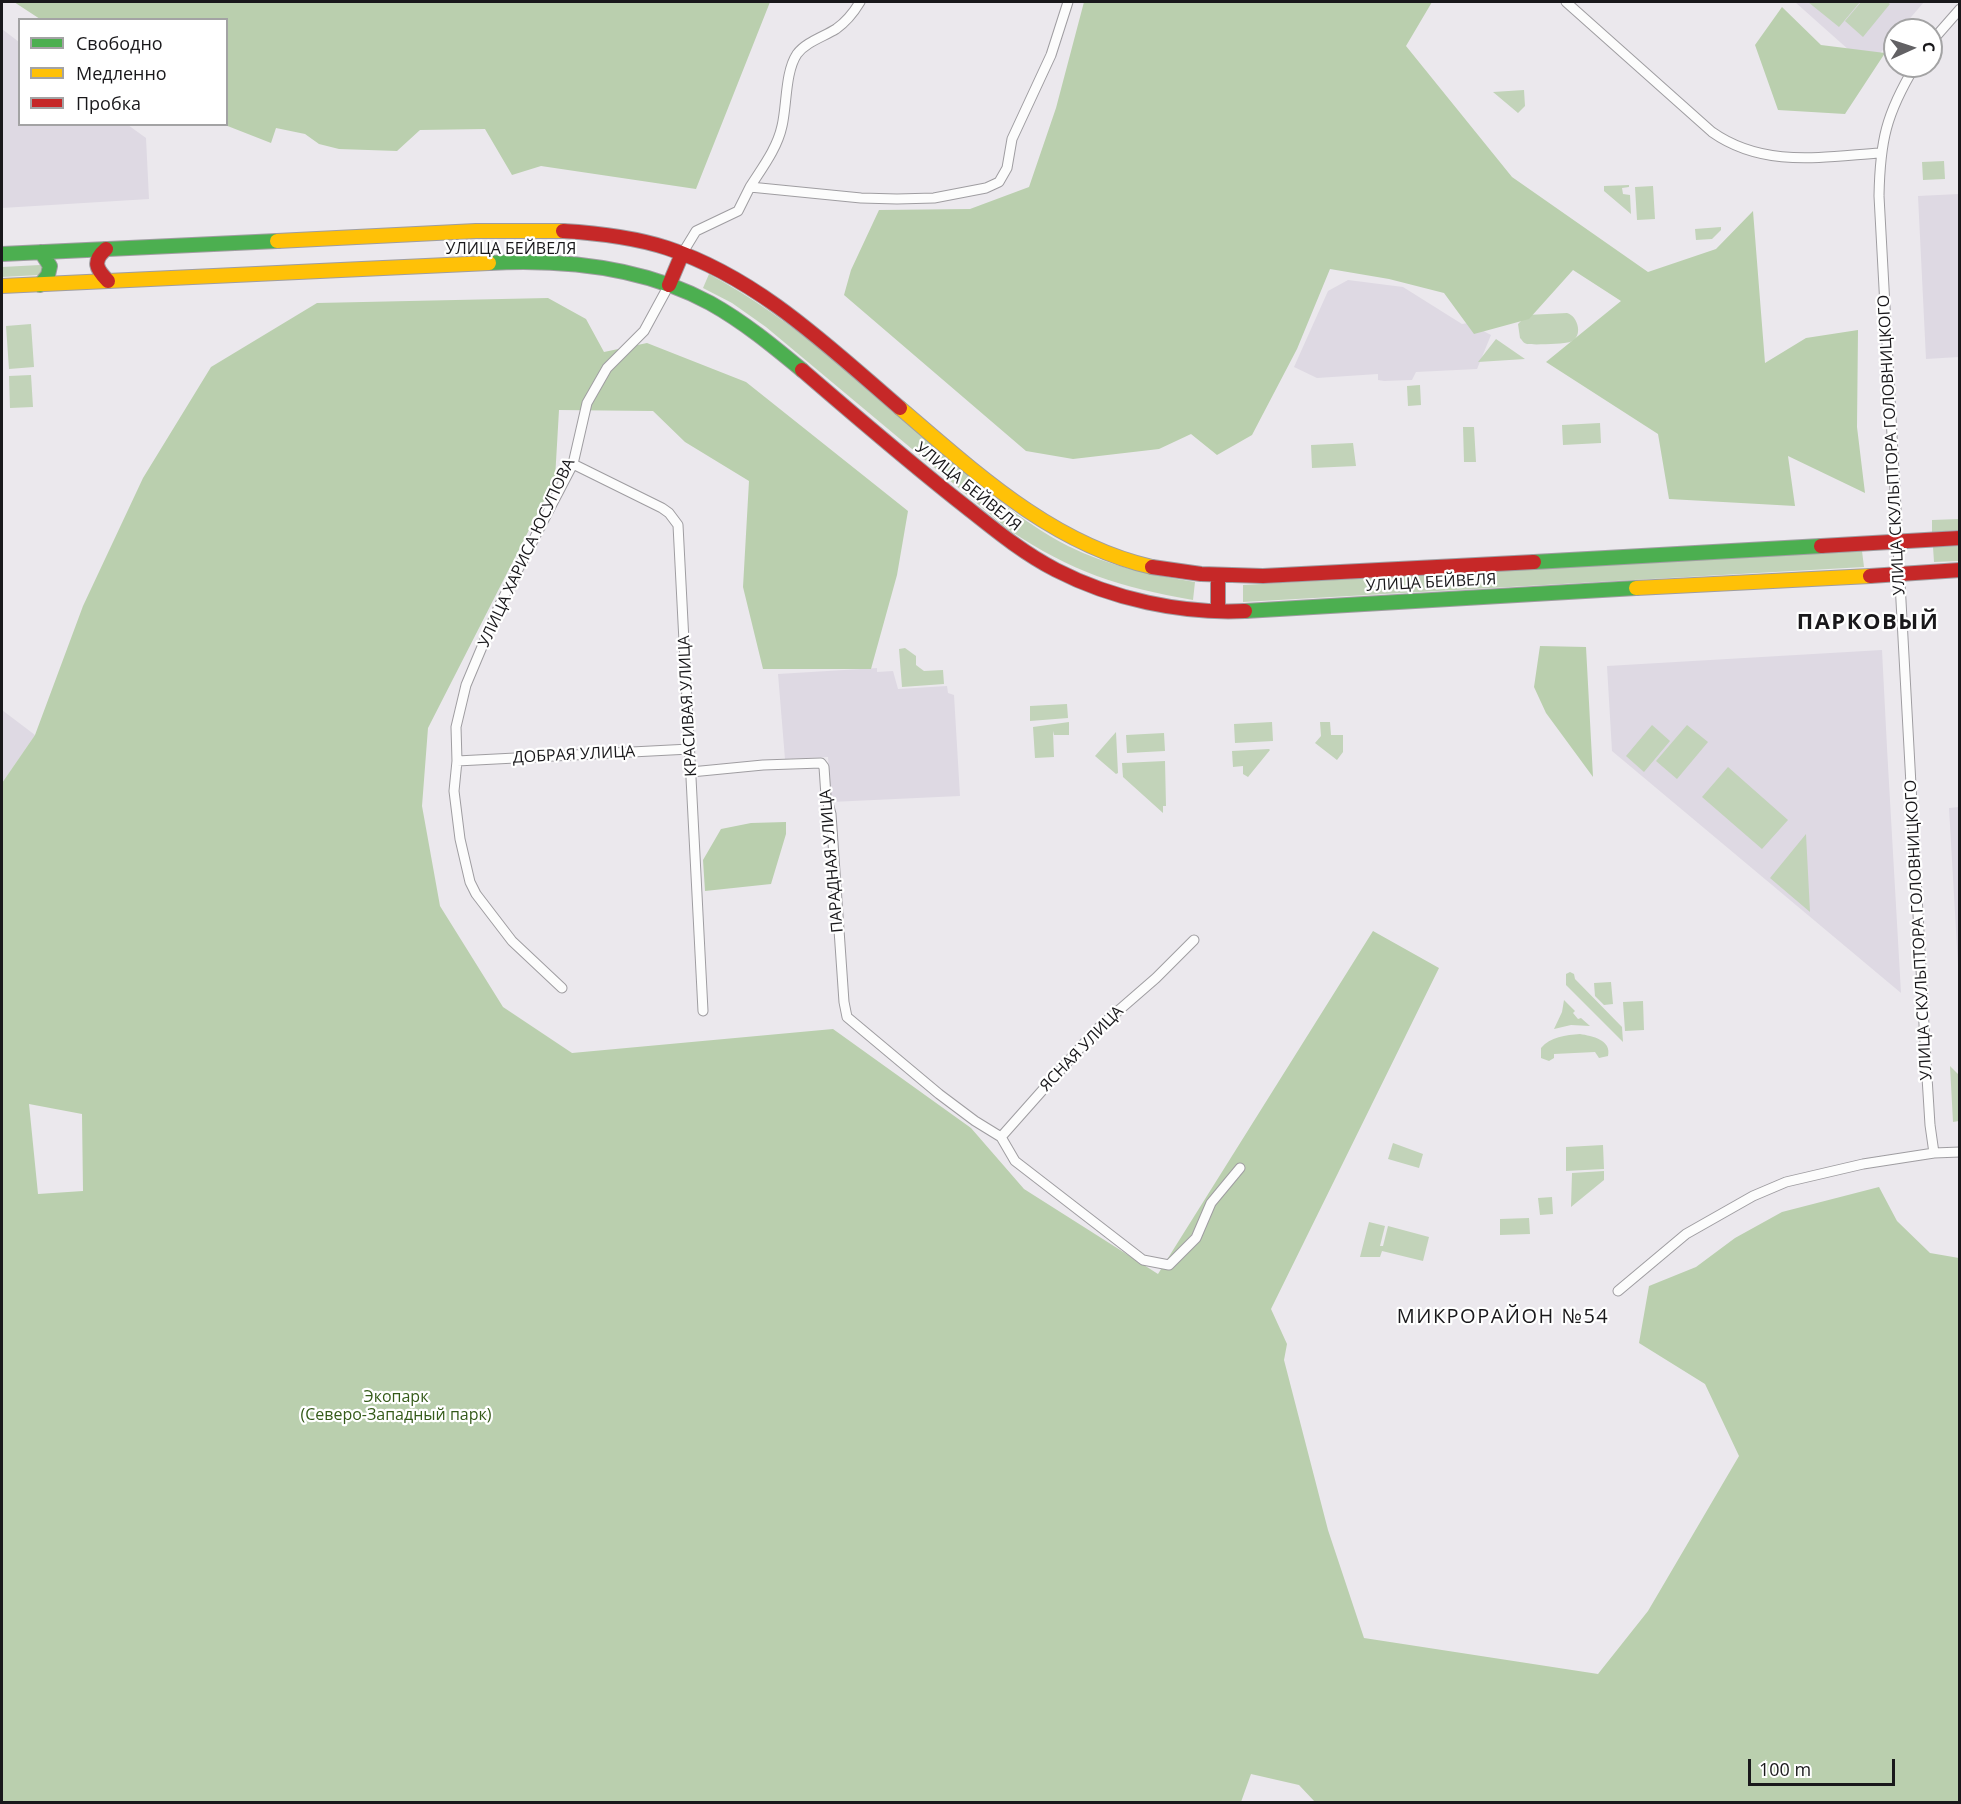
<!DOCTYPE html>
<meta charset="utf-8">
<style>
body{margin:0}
#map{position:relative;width:1961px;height:1804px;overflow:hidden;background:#ebe8ed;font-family:"Open Sans",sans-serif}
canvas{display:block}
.frame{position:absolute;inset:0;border:3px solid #19181b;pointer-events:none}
.legend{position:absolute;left:18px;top:18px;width:210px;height:108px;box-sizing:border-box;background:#fff;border:2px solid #a3a3a4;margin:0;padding:8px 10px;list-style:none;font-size:18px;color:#19181b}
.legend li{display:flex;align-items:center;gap:12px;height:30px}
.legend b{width:30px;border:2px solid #a3a3a4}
.north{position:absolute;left:1883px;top:18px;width:60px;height:60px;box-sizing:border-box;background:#fff;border:2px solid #a3a3a4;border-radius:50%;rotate:87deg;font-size:16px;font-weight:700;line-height:24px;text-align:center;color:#19181b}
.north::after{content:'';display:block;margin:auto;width:21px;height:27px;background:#626164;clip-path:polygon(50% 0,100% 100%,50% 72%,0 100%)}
.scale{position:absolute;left:1748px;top:1759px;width:147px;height:27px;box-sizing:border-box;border:3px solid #19181b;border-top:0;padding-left:8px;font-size:18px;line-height:21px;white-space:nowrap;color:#19181b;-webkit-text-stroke:4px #fff;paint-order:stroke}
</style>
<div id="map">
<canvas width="1961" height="1804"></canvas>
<div class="frame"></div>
<ul class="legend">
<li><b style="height:8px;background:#4caf50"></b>Свободно</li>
<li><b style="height:8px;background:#ffc107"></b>Медленно</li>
<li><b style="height:8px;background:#c62828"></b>Пробка</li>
</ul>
<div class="north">С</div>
<div class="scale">100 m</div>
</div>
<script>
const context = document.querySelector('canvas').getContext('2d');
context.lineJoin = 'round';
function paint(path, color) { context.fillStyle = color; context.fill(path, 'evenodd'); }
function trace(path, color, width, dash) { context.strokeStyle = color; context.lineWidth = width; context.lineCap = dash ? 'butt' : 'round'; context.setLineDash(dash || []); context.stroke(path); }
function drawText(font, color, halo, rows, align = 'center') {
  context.font = font + ' "Open Sans",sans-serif'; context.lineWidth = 4.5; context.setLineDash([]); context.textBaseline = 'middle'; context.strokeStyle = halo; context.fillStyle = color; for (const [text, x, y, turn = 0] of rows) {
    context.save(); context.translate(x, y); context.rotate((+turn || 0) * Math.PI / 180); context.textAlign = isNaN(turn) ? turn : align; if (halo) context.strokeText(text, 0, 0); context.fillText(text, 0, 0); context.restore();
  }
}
const built = new Path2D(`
 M1795,2H1924L1900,30H1895V36L1868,67Z
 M2,29L19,42L20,124L128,125L146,138L149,199L2,208Z
 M1959,194V357L1926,359L1918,196Z
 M1348,280L1403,287L1462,324L1468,323L1491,335L1477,369L1416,372L1412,380L1384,381L1378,380V374L1317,378L1294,367L1328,291Z
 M1882,650L1887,748L1901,993L1612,751L1607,666Z
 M877,668V672L893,671L898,689L947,686L948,693L954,695L960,796L831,802L828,757L785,759L778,674Z
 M2,710L35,735L2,783Z
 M1959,807L1960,965H1958L1949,808Z`);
const green = new Path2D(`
 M1808,2H1860L1839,27Z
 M1861,2H1887L1890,4L1863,37L1845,21Z
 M1524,90L1525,106L1518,113L1493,92Z
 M1944,161L1945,179L1923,180L1922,162Z
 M1629,185V187L1622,188L1623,194L1630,195L1631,214L1604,191V186Z
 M1653,186L1655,219L1637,220L1635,187Z
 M1721,227V230L1712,239L1696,240L1695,229Z
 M40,265L44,271L39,275L2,277V267Z
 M709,274C795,320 866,388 940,451C981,486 1020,521 1068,546C1108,566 1151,575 1195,582L1193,600C1119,587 1072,572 1009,530L766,327L732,303L703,288Z
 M1567,313C1578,316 1584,337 1570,342C1563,344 1534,345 1527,344C1523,343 1523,341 1520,338L1518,324L1527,315Z
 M31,324L34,367L9,369L6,326Z
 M1496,339L1525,359L1478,362Z
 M31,375L33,407L10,408L9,376Z
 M1420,385L1421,405L1408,406L1407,386Z
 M1600,423L1601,443L1563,445L1562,425Z
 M1463,427H1474L1476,462H1464Z
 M1353,443L1356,466L1312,468L1311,445Z
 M1959,519V530L1932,532V520Z
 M1959,546V561L1934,562L1933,547Z
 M1862,551L1864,567L1243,602V585Z
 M905,648L916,656V665L924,671L943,670L944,684L902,687L899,649Z
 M1067,704L1068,718L1030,721V706Z
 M1069,722V735H1054L1053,731L1054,757L1035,758L1033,727Z
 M1272,722L1273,741L1235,743L1234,724Z
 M1320,722H1330L1331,735H1343V752L1337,760L1315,743L1321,736Z
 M1652,725L1670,741L1644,772L1626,756Z
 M1687,725L1708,742L1677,779L1656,761Z
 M1116,732L1118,773L1116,774L1095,756Z
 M1164,733L1165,751L1127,753L1126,735Z
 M1269,749L1270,750L1248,777L1243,774V766L1233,767L1232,751Z
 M1165,761L1166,806H1163V813L1123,777L1122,763Z
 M1728,767L1788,820L1762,849L1702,797Z
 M1806,834L1810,912L1770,878Z
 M1570,972L1574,974L1575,979L1622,1027L1623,1042L1566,985V974Z
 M1611,982L1613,1004L1604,1005L1595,996L1594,983Z
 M1564,1000L1575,1011L1573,1013L1578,1019L1581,1018L1590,1026L1571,1025L1554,1029L1562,1012Z
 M1643,1001L1644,1030L1625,1031L1623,1002Z
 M1580,1034C1592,1036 1612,1040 1608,1056L1599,1058L1595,1052L1554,1054V1058L1549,1061L1541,1058V1048C1550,1037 1566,1035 1580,1034Z
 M1950,1066L1959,1075V1121L1953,1122Z
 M1393,1143L1423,1154L1419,1168L1388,1159Z
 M1603,1145L1604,1169L1566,1171V1147Z
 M1604,1171V1180L1571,1207L1572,1173Z
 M1552,1197L1553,1214L1540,1215L1538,1198Z
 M1529,1218L1530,1234L1500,1235V1219Z
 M1369,1222L1385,1226L1380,1246H1383L1388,1226L1429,1237L1423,1261L1382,1251L1380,1257H1360Z`);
const forest = new Path2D(`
 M14,2H770L696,189L541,166L512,175L485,129L420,130L397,151L339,149L319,144L305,134L276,128L271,143L225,125L226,124V20L40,19Z
 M1084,2H1432L1406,46L1512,177L1648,272L1716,249L1753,211L1765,363L1806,338L1858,330L1857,427L1865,493L1788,456L1795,506L1669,499L1658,434L1546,362L1621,301L1573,270L1529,319L1474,334L1444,293L1389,279L1330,269L1297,349L1252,435L1217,455L1191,434L1159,449L1073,459L1026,451L844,295L851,270L879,210L970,209L1029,187L1056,108Z
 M1782,7L1821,45L1885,53L1845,114L1778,110L1755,45Z
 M548,298L586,319L604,352L647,343L746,382L908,511L897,575L871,669H763L743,587L749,481L685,442L653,411L559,410L555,479L428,728L422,806L440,906L503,1007L572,1053L833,1029L971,1128L1024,1189L1158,1274L1373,931L1439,968L1271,1309L1287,1344L1284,1360L1328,1530L1364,1638L1598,1674L1648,1611L1739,1456L1705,1384L1639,1343L1649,1286L1696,1267L1735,1238L1782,1212L1879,1187L1897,1221L1930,1253L1959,1258V1802H1315L1299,1785L1251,1774L1241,1802H2V783L35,735L83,606L143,478L211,367L317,303ZM29,1104L82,1114L83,1191L38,1194Z
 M1540,646L1586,647L1593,777L1546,713L1534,687Z
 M786,822V834L771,884L705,891L703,860L721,829L751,823Z`);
const street = new Path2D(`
 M1566,2L1712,132C1763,168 1821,157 1880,153
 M1931,42L1960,9
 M1915,66C1886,114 1880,141 1879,196L1926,1061L1930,1125L1934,1153
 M750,187C762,168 777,149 782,126C787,105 785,72 797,54C806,42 823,37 836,29C846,22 854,12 860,2
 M682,254L696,231L738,211L750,187L861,198L897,199L934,198L986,188L999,182L1007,168L1012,139L1051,55L1068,2
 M573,464L662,508L669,513L678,525L703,1011
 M457,761L690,749
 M691,772L763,765L821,763L824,767L826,796L831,814L844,1002L847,1017L939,1094L975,1121L1001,1137L1015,1161L1143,1260L1169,1265L1196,1238L1211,1203L1240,1168
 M562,988L512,941L476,894L470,882L460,839L454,791L457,761L456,727L466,685L500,604L573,464L587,403L607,368L644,331L669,285
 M1001,1137L1095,1031L1156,978L1194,940
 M1618,1291L1686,1234L1753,1196L1786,1182L1863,1164L1934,1153L1960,1152`);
const fast = new Path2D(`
 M2,254L277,241
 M489,263C563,259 643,267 710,303C744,322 773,346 802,370
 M40,285L48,275L50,266L41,252
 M1534,562L1821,546
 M1245,611L1636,588`);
const slow = new Path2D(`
 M277,241L476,231H563
 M2,286L489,263
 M900,408C976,473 1052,544 1152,567
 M1636,588L1870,576`);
const jam = new Path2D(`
 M563,231C597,233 633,237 667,248C758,278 829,347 900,408
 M106,249C92,261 96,269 108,281
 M669,285L682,254
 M802,370C853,414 903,457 956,499C988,524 1019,551 1056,570C1112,599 1181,614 1245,611
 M1821,546L1960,538
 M1152,567L1201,574L1263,576L1534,562
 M1218,576V611
 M1870,576L1960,570`);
const streetNames = [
 ["УЛИЦА БЕЙВЕЛЯ",511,249],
 ["УЛИЦА СКУЛЬПТОРА ГОЛОВНИЦКОГО",1892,445,-93],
 ["УЛИЦА БЕЙВЕЛЯ",968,487,39],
 ["УЛИЦА ХАРИСА ЮСУПОВА",527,553,-65],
 ["УЛИЦА БЕЙВЕЛЯ",1431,583,-3],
 ["КРАСИВАЯ УЛИЦА",688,706,-93],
 ["ДОБРАЯ УЛИЦА",574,755,-3],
 ["ПАРАДНАЯ УЛИЦА",832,861,-95],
 ["УЛИЦА СКУЛЬПТОРА ГОЛОВНИЦКОГО",1919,930,-93],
 ["ЯСНАЯ УЛИЦА",1082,1049,-46]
];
const parkNames = [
 ["Экопарк",396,1397],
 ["(Северо-Западный парк)",396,1415]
];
const quarterNames = [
 ["МИКРОРАЙОН №54",1503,1317]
];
const districtNames = [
 ["ПАРКОВЫЙ",1868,623]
];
paint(built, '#ded9e3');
paint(green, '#c2d3b9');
paint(forest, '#bacfae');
trace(street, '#9f9da1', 11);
trace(fast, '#9f9da1', 16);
trace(slow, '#9f9da1', 16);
trace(jam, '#9f9da1', 16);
trace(street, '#fcfcfc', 9);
trace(fast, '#4caf50', 14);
trace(slow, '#ffc107', 14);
trace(jam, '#c62828', 14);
drawText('16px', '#19181b', '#fff', streetNames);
drawText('16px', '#345a19', '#fff', parkNames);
context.letterSpacing = '1.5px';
drawText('20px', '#19181b', '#fff', quarterNames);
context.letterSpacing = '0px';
context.letterSpacing = '1.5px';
drawText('bold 22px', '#19181b', '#fff', districtNames);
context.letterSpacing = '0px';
</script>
